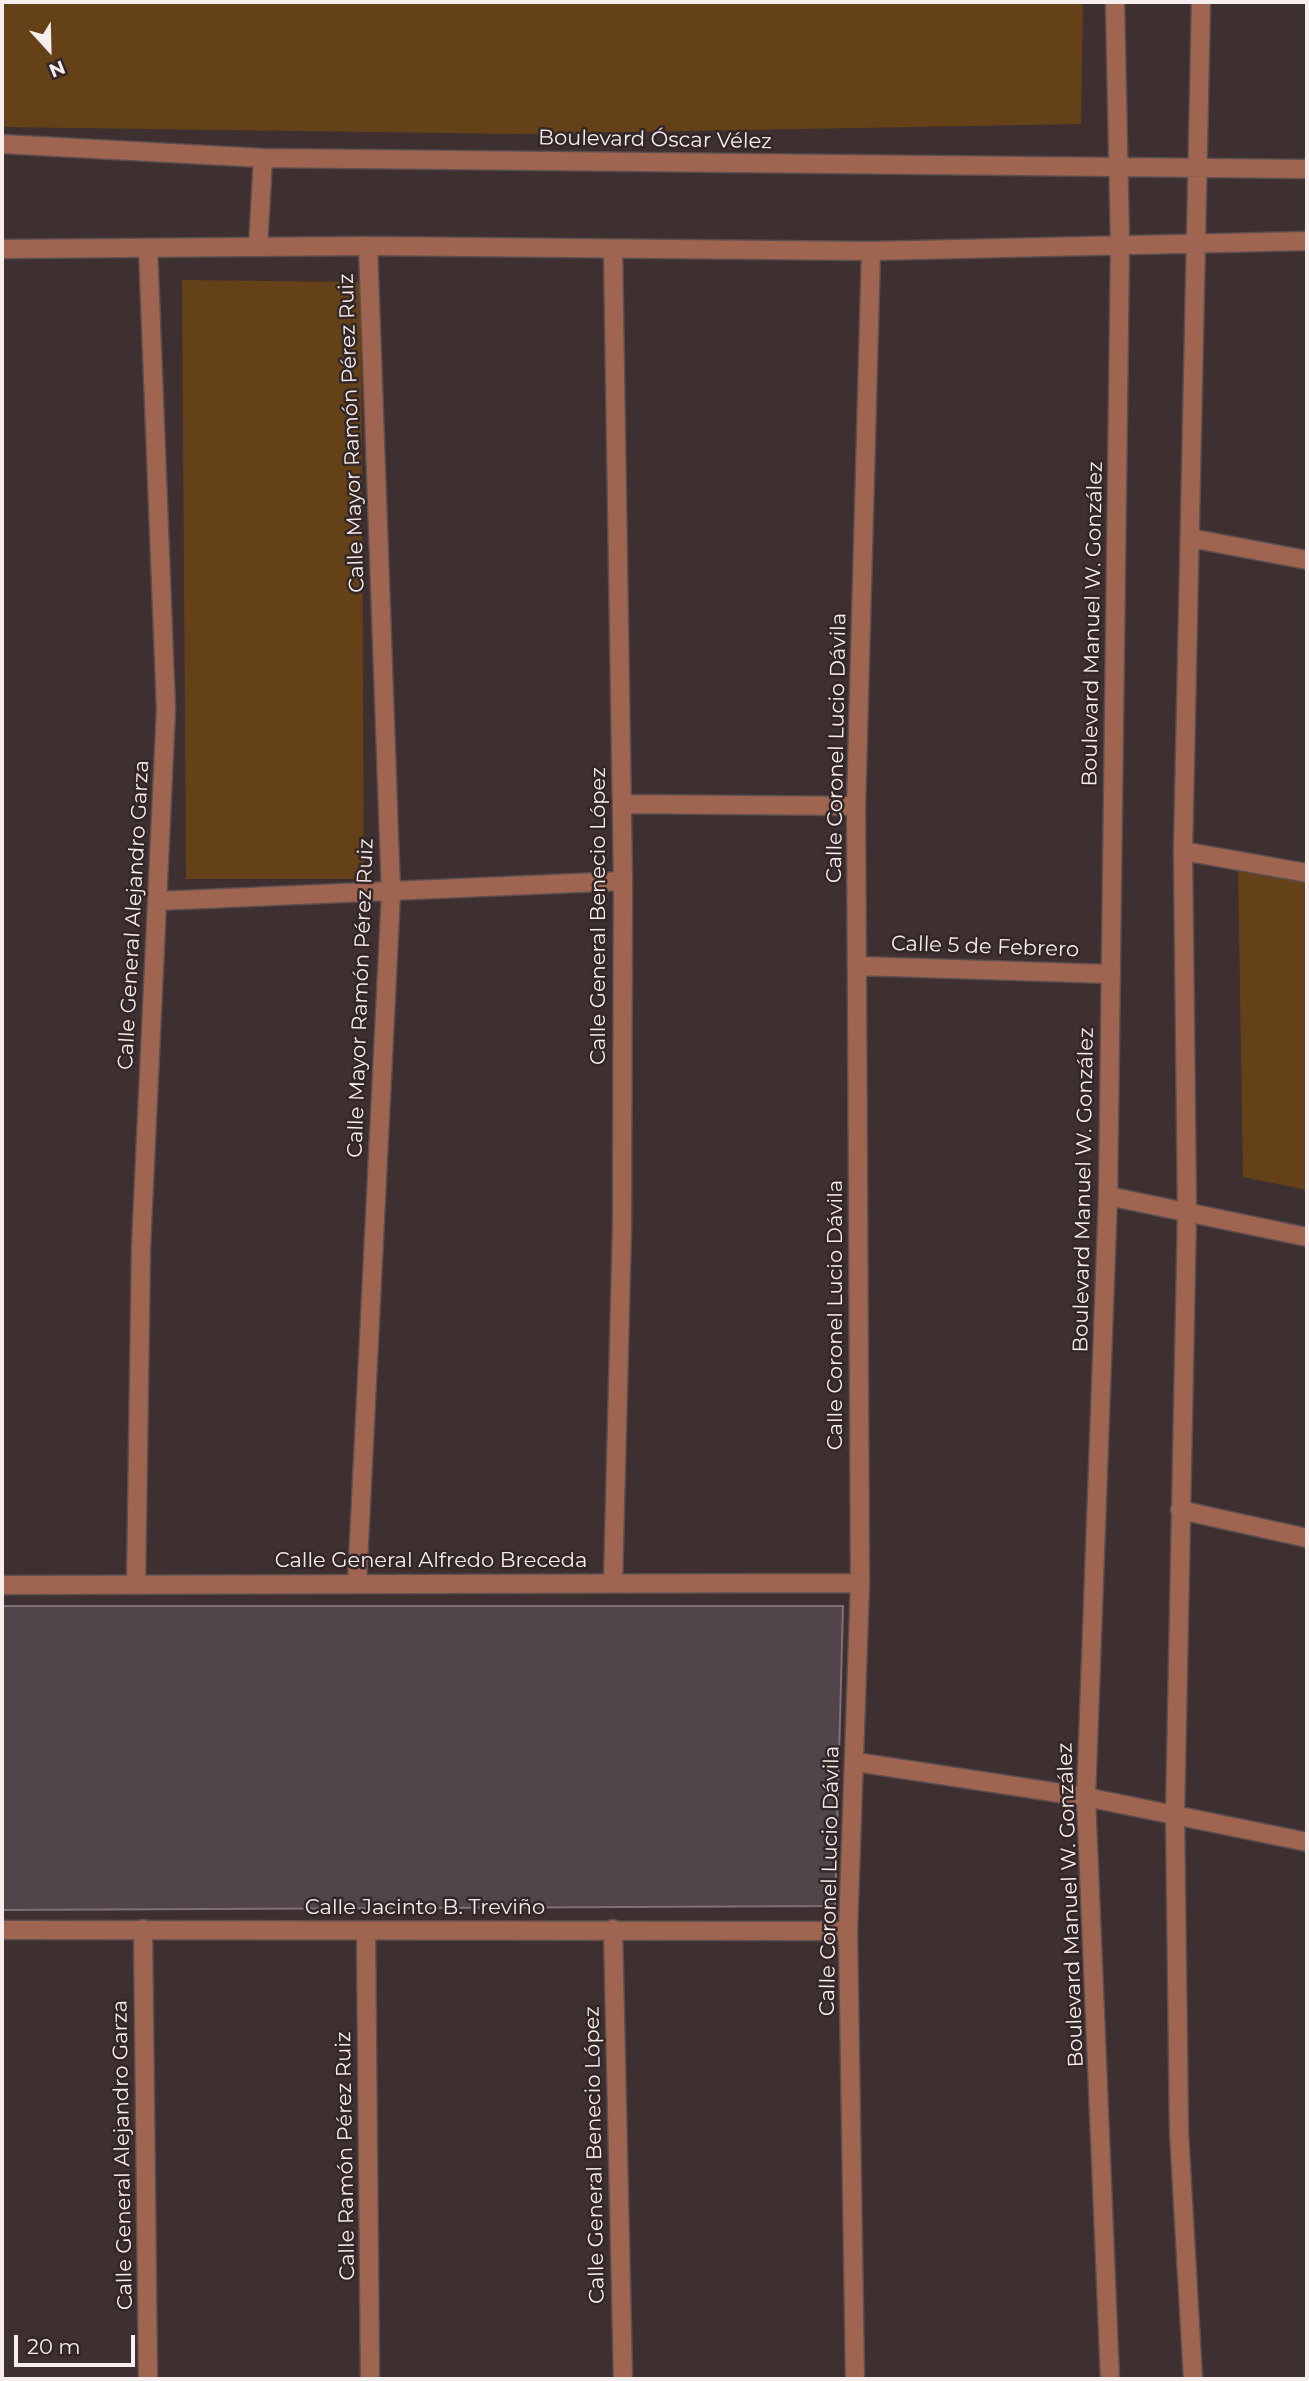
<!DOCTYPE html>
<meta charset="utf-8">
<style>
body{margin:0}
#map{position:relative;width:1309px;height:2381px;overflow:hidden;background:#3e3031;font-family:Montserrat,sans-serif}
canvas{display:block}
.frame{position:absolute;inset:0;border:4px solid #f6eded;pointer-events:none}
.north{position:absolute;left:14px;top:14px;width:70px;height:70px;-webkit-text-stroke:5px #332627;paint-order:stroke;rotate:158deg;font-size:19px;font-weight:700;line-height:28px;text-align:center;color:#f6eded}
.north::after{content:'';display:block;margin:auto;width:24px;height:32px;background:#f6eded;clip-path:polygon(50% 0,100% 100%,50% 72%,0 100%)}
.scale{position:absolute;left:14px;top:2335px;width:121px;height:32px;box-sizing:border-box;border:4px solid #f6eded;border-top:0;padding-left:9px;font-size:21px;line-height:24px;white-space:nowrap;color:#f6eded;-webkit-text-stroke:5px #332627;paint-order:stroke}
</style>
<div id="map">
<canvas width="1309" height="2381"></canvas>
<div class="frame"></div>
<div class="north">N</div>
<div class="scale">20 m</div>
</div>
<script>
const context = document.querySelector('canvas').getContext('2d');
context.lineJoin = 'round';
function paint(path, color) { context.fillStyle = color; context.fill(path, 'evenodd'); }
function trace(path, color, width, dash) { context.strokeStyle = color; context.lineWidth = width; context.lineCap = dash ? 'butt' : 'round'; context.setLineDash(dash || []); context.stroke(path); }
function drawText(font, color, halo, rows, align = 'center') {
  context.font = font + ' Montserrat,sans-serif'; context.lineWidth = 5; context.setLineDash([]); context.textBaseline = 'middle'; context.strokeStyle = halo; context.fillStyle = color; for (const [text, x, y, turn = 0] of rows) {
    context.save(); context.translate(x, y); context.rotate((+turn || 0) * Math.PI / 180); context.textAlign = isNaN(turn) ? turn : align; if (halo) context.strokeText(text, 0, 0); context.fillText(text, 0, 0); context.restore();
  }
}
const green = new Path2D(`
 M2,2H1083L1081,124L519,134L2,127Z
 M182,280L361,282L364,879H186Z
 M1238,867L1307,880V1190L1243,1177Z`);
const building = new Path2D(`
 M2,1606H843L835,1906L2,1910Z`);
const minor = new Path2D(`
 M1190,538L1307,560
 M622,804L856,806
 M1183,851L1307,873
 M157,901L623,881
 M858,966L1111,974
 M1108,1196L1307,1237
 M1180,1510L1307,1538
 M357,1583L391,893L368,246
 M613,1583L622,1227L623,881L613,249
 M2,1585L860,1583
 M136,1585L141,1247L166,709L148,248
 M856,1762L1086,1797L1307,1842
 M143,1929L148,2379
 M613,1929L623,2379
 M2,1930L848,1931
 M366,1932L370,2379
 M855,2379L848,1931L860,1583L856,806L871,251`);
const tertiary = new Path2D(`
 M2,144L263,158L1307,169
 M258,247L263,158
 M2,249L368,246L871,251L1307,241
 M1110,2379L1086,1797L1108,1196L1120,244L1115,2
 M1193,2379L1179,2132L1175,1816L1187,1213L1183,851L1201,2`);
const streetNames = [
 ["Boulevard Óscar Vélez",655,140,1],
 ["Calle Mayor Ramón Pérez Ruiz",352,433,-92],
 ["Boulevard Manuel W. González",1093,624,-89],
 ["Calle Coronel Lucio Dávila",837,748,-89],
 ["Calle General Alejandro Garza",134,915,-87],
 ["Calle General Benecio López",599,916,-90],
 ["Calle 5 de Febrero",985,947,2],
 ["Calle Mayor Ramón Pérez Ruiz",361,998,-88],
 ["Boulevard Manuel W. González",1084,1190,-89],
 ["Calle Coronel Lucio Dávila",836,1315,-90],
 ["Calle General Alfredo Breceda",431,1561],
 ["Calle Coronel Lucio Dávila",830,1881,-89],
 ["Boulevard Manuel W. González",1071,1905,-92],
 ["Calle Jacinto B. Treviño",425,1908],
 ["Calle General Alejandro Garza",123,2155,-91],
 ["Calle General Benecio López",595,2155,-91],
 ["Calle Ramón Pérez Ruiz",346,2156,-91]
];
paint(green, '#644117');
paint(building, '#51454b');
trace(building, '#7e7078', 2);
trace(minor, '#5b4e4f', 21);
trace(tertiary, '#5b4e4f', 21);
trace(minor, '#a06550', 18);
trace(tertiary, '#a06550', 18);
drawText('21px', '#f6eded', '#332627', streetNames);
</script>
